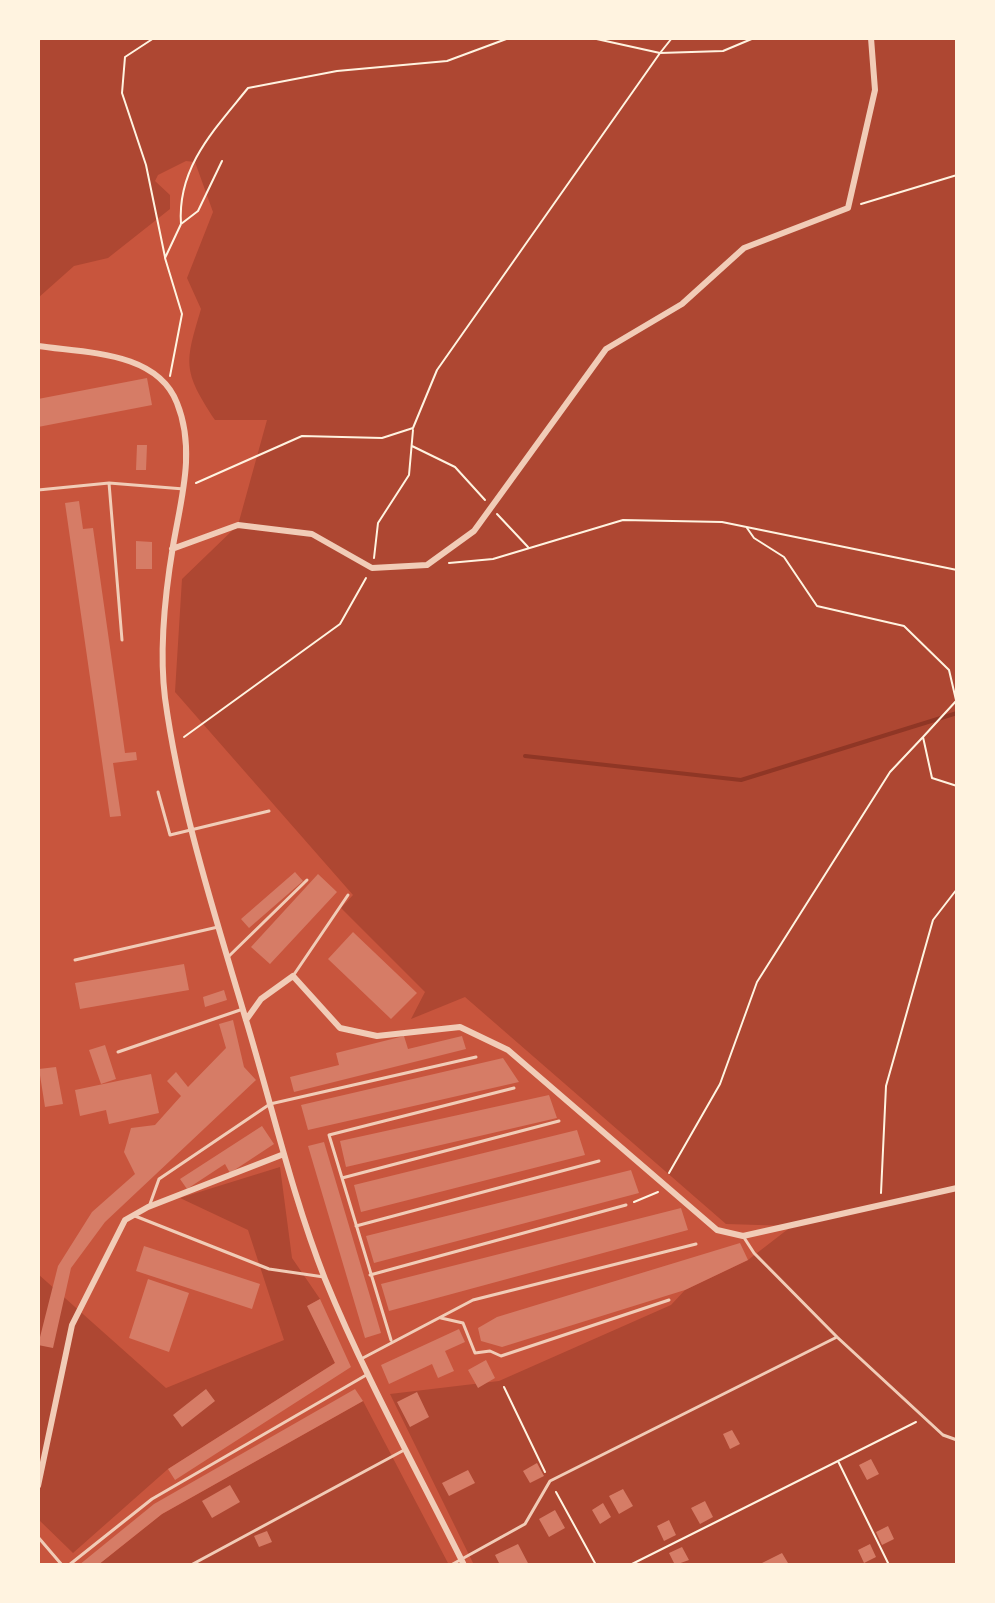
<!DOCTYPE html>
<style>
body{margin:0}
#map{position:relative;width:995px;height:1603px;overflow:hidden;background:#c8553d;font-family:Barlow,sans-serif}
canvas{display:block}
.frame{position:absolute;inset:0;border:40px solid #fff3e0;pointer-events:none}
</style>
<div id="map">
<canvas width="995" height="1603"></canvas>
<div class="frame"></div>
</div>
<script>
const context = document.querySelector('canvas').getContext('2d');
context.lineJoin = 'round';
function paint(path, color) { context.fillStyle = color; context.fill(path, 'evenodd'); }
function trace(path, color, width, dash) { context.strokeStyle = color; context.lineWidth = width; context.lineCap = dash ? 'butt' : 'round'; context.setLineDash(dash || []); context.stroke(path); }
const green = new Path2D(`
 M44,38H957V1565H474L390,1394L499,1381L671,1305L685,1290L748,1260L792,1226L726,1224L465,997L411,1019L425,992L341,908L353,895L175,692L182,579L238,525L267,420H215C182,370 185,363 201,309L187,278L213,212L195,162L186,161L158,175L155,181L170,195V209L108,258L74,266L38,298V42Z
 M280,1167L292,1258L320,1299L308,1306L335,1363L168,1469L73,1553L38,1519V1274L166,1388L284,1340L248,1230L180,1198Z
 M363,1401L449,1565H98L162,1514Z`);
const stream = new Path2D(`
 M525,756L741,780L957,713`);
const building = new Path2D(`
 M147,378L152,405L38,427V399Z
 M137,445H147L146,470H136Z
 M79,501L83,529L93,528L125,753L136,752L137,760L113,763L121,816L110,817L65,503Z
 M136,541L152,542V569H136Z
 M295,872L303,881L249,928L241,919Z
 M318,874L337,892L270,964L251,947Z
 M353,932L417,993L391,1019L328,959Z
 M184,964L189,990L80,1009L75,983Z
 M224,990L227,1000L205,1007L203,997Z
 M233,1020L244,1067L256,1080L105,1222L71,1268L53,1348L38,1345L58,1266L92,1212L135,1174L124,1152L131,1128L155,1125L181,1096L167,1081L176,1072L188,1087L226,1048L219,1024Z
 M404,1036L408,1049L462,1036L466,1049L294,1092L290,1077L339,1065L336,1053Z
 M105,1045L116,1079L101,1084L89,1050Z
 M503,1058L519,1082L308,1130L301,1105Z
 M56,1067L63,1104L45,1107L39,1069Z
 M151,1074L159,1113L109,1124L106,1110L80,1116L75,1090Z
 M549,1095L557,1118L346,1167L340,1141Z
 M262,1126L274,1144L230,1173L225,1164L187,1189L180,1179Z
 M577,1130L585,1155L361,1212L354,1185Z
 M324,1142L381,1333L365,1338L308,1146Z
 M631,1170L639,1193L374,1263L366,1236Z
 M681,1208L688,1230L389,1311L381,1284Z
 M740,1243L748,1260L685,1290L502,1347L481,1341L478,1328L497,1317Z
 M144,1246L260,1284L252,1309L136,1271Z
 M148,1279L189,1293L169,1352L129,1338Z
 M320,1299L351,1367L175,1480L168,1469L335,1363L307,1306Z
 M459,1329L465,1342L445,1351L454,1371L438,1378L432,1364L389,1384L381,1365Z
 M486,1360L495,1378L478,1388L468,1370Z
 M206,1389L215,1401L182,1427L173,1415Z
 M355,1389L363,1401L162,1514L98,1565H79L154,1504Z
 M417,1392L429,1417L410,1427L397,1402Z
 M732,1430L740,1444L730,1449L723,1434Z
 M871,1459L879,1474L867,1480L859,1465Z
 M537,1463L544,1476L530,1483L523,1471Z
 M468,1470L475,1483L449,1496L442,1483Z
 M230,1485L240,1502L212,1518L202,1501Z
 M623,1489L633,1506L619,1514L609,1496Z
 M705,1501L713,1517L700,1524L691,1508Z
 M603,1503L611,1517L600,1524L592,1510Z
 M555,1510L565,1528L549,1537L539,1519Z
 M669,1520L676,1535L664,1541L657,1526Z
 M888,1526L894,1539L882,1545L876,1532Z
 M267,1531L272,1542L259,1547L254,1536Z
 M518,1544L529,1565H500L495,1555Z
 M870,1544L876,1557L864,1563L858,1550Z
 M682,1547L689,1560L675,1565L669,1553Z
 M782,1553L788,1563L758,1565Z`);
const path = new Path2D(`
 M154,38L125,57L122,93L146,165L165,257
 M592,38L660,53L672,38
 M861,204L957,175
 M181,224C177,167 215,129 248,88L337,71L447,61L509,38
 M170,376L182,314L165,258L181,224L198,211L222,161
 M412,446L455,467L485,500
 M196,483L302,436L382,438L413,428L437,370L660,53L723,51L754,38
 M497,514L528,547
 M747,528L754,538L784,557L817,606L904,626L949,670L956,700
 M374,558L378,523L409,475L413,430
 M449,563L493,559L623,520L722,522L957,570
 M957,700L923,737L932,778L957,786
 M184,737L340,624L366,578
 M669,1173L720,1084L757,982L890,772L923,737
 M881,1193L886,1086L933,920L957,889
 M634,1202L658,1192
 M504,1387L545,1472
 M838,1461L889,1565
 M556,1492L596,1565
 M630,1565L916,1422`);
const service = new Path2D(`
 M109,483L122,640
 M38,490L109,483L184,489
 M158,792L170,835L269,811
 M227,958L307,880
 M75,960L218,927
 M293,976L348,895
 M118,1052L243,1009
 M342,1178L559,1121
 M150,1204L159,1179L270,1104L476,1057
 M135,1216L269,1269L324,1277
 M356,1226L599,1161
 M743,1236L754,1253L837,1337L943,1435L957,1440
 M370,1275L626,1205
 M441,1318L463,1323L475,1353L490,1351L501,1356L669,1300
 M391,1340L329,1135L514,1088
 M361,1359L473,1300L696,1244
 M38,1537L62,1565
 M69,1565L152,1499L368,1374
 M191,1565L406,1449
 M451,1565L525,1524L550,1481L837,1337`);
const minor = new Path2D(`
 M38,346C85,353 157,351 177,403C196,450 181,499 173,546C165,594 159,650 165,698C180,808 215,915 246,1020C272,1106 292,1195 325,1279C365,1377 417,1470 464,1565
 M172,549L238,525L312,534L372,568L427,565L474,531L606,349L682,304L744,248L848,208L875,90L871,38
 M246,1020L261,999L293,976L340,1028L377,1036L460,1027L508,1050L717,1230L743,1236L957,1188
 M38,1486L72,1325L125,1220L148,1207L284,1154`);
paint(green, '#ae4732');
trace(stream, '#8f3625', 4);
paint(building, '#d67c66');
trace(path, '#fff3e0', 2);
trace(service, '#f1ccb7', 3);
trace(minor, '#f1ccb7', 6);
</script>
